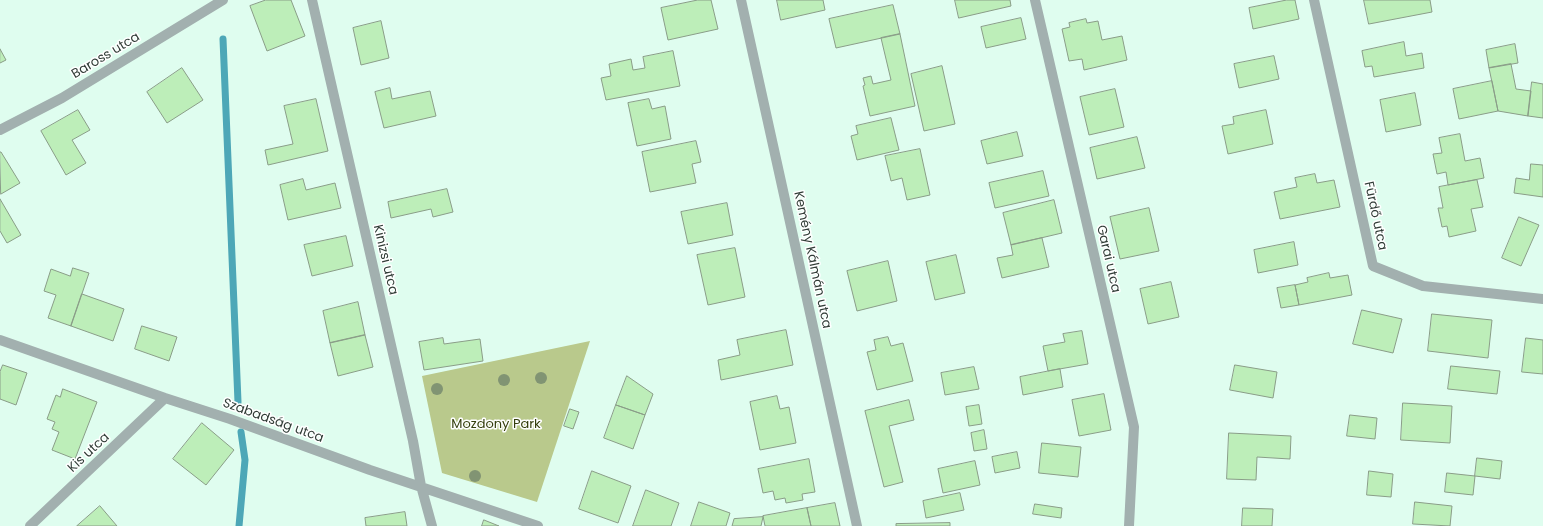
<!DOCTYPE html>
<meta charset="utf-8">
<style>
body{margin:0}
canvas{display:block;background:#dffdef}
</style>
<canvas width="1543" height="526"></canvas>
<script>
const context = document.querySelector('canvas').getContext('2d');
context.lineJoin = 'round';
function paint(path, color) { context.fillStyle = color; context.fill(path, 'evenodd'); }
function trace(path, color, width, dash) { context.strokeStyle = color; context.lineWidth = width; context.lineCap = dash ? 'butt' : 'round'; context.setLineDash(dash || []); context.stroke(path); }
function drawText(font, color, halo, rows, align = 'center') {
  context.font = font + ' Poppins,sans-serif'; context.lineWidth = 3; context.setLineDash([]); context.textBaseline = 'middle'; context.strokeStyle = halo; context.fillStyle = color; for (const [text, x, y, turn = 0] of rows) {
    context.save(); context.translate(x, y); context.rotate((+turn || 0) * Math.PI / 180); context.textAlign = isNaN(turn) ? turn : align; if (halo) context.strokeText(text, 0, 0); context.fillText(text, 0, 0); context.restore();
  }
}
const green = new Path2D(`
 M590,341L537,502L442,473L422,376Z`);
const stream = new Path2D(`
 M223,39L238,402
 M239,526L245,460L241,432`);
const building = new Path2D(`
 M266,0H291L305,36L267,51L250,6Z
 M698,0H711L718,29L668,40L661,8Z
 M777,0H823L825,10L781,20Z
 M955,0H1010L1011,6L959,18Z
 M1287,0H1295L1299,19L1253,29L1249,8Z
 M1364,0H1430L1432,12L1369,24Z
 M893,5L900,34L836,48L829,19Z
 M1021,18L1026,39L986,48L981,27Z
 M1086,19L1087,23L1098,21L1102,40L1122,36L1127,60L1084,70L1082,59L1069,61L1062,29L1070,27L1069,23Z
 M381,21L389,58L361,65L353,28Z
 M900,34L915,106L870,116L863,86L865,85L863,78L871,76L873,84L891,80L881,38Z
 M1404,42L1406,56L1422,53L1424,68L1374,77L1372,66L1365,67L1362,51Z
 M1515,44L1518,63L1489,68L1486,50Z
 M0,49L6,60L0,63Z
 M673,51L680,86L606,100L601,78L611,76L609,64L631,59L633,70L645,68L643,57Z
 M1274,56L1279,79L1239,88L1234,64Z
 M1511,64L1516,89L1531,91L1528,116L1498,111L1489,68Z
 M942,66L955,124L924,131L911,74Z
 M182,68L203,100L167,123L147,92Z
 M1492,81L1498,111L1459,119L1453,89Z
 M1532,82L1543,84V118L1528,116Z
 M390,88L392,99L430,91L436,116L384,128L375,92Z
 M1115,89L1124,127L1089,135L1080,97Z
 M1415,93L1421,125L1386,132L1380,100Z
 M316,99L328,151L268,165L265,150L293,144L284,106Z
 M649,99L652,109L665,106L671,139L637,146L628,103Z
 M78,110L90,130L72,140L86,163L66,175L41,131Z
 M1266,110L1273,144L1228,154L1222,126L1234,124L1233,117Z
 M891,118L899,150L857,160L851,136L858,134L856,126Z
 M1017,132L1023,156L987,164L981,141Z
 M1460,134L1465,161L1480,158L1484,178L1448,185L1446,172L1437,174L1433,154L1442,153L1439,138Z
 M1137,137L1145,168L1097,179L1090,148Z
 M696,141L701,162L692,164L696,183L650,192L642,152Z
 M920,149L930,195L907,200L902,178L891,181L885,156Z
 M0,152H1L20,183L1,194Z
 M1531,164L1543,165V197L1514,193L1516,178L1529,180Z
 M1043,171L1049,196L995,208L989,183Z
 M1315,174L1317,183L1334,180L1340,207L1280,219L1274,192L1297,187L1295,178Z
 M303,179L306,190L335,183L341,208L288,220L280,185Z
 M1477,180L1483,207L1471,209L1476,231L1449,237L1447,226L1442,227L1438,208H1443L1439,187Z
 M447,189L453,212L433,217L431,209L391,218L388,202Z
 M0,199L21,235L7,243L0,231Z
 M1054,200L1062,233L1011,245L1003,213Z
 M727,203L733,235L688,244L681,212Z
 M1149,208L1159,251L1120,259L1110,217Z
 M1519,217L1539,225L1521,266L1502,258Z
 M346,236L353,266L312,276L304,245Z
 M1042,238L1049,267L1002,278L997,258L1013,255L1011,245Z
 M1294,242L1298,265L1258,273L1254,250Z
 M735,248L745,297L708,305L697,255Z
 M956,255L965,293L935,300L926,262Z
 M888,261L897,301L857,311L847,271Z
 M73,268L89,273L71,326L48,318L56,295L44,291L51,269L70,276Z
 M1329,273L1330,278L1348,275L1352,295L1299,305L1295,285L1308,282L1307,278Z
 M1171,282L1179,317L1148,324L1140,289Z
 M1295,285L1299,305L1281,308L1277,288Z
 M82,294L124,309L113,341L71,326Z
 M358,302L365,335L330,343L323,311Z
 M1362,310L1402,319L1393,353L1353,344Z
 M1432,314L1492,320L1488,358L1428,351Z
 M142,326L177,337L169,361L135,349Z
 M786,330L793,365L721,380L718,360L740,355L737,340Z
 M1082,331L1088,364L1048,371L1043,346L1065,342L1063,334Z
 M365,335L373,367L338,376L330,343Z
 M888,337L891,346L903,343L913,381L877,390L867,352L876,350L874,340Z
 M443,338L444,344L480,339L483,361L424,370L419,342Z
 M1526,338L1543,340V374L1522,372Z
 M3,365L27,373L16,405L0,399V372Z
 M1235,365L1277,372L1273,398L1230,390Z
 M1451,366L1500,371L1497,394L1448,389Z
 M974,367L979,389L945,395L941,373Z
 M1060,369L1063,387L1023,395L1020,377Z
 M627,376L653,394L645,415L616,405Z
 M63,389L97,402L75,459L52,450L59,432L52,429L55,422L47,419L56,395L60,397Z
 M1104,394L1111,430L1079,436L1072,400Z
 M777,396L780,409L789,407L796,443L760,450L750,402Z
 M909,400L914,420L889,426L903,482L884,487L865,411Z
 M1403,403L1452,406L1450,443L1401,440Z
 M616,405L645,415L633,449L604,438Z
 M979,405L982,424L969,426L966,407Z
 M570,409L579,412L573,429L564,426Z
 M1350,415L1377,418L1375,439L1347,436Z
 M202,423L234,450L206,485L173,459Z
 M984,430L987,449L974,451L971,433Z
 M1229,433L1291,436L1290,459L1257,457L1256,480L1227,479Z
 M1042,443L1081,447L1078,477L1039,473Z
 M1017,452L1020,468L995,473L992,457Z
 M1477,458L1502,461L1500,479L1475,476Z
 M809,459L815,492L802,494L803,500L786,503L785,498L775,500L773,491L763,493L758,469Z
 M975,461L980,485L943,493L938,469Z
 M592,471L631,486L618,523L579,509Z
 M1369,471L1393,474L1391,497L1367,495Z
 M1447,473L1475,476L1473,495L1445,492Z
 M646,490L679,503L671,526H633Z
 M960,493L964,510L926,518L923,501Z
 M699,502L730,513L726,526H691Z
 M1415,502L1452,506L1450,526L1413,524Z
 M835,503L840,526H811L807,508Z
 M1035,504L1062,508L1061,518L1033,514Z
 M100,506L117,526H77Z
 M807,508L811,526H765L763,516Z
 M1243,508L1273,509L1272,526H1242Z
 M405,512L407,526H366L365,518Z
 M763,517L761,526H732L734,519Z
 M484,520L499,526H482Z
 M950,523V526H896V524Z`);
const minor = new Path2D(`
 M312,0L413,441L421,486L432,526
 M741,0L857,526
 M1035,0L1134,427L1129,526
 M1314,0L1373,266L1423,286L1543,299
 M0,340L165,398L230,419L370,470L538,526
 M30,526L165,398`);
const tertiary = new Path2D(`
 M0,130L62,98L223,0`);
const trees = [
 [541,378],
 [504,380],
 [437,389],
 [475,476]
];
const streetNames = [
 ["Baross utca",106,56,-31],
 ["Fürdő utca",1375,216,78],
 ["Garai utca",1108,259,77],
 ["Kinizsi utca",385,260,77],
 ["Kemény Kálmán utca",812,260,78],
 ["Szabadság utca",273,421,20],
 ["Kis utca",89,453,-43]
];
const parkNames = [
 ["Mozdony Park",496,425]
];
paint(green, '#b9c98c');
trace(stream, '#4da7b7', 7);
paint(building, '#bdeeb9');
trace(building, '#8a9d88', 1);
trace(minor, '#a2b0af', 10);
trace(tertiary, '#a2b0af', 10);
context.fillStyle = '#819473';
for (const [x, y] of trees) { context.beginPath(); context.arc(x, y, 6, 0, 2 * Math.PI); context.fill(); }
drawText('13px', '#313d37', '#fff', streetNames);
drawText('13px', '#343e0d', '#fff', parkNames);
</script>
